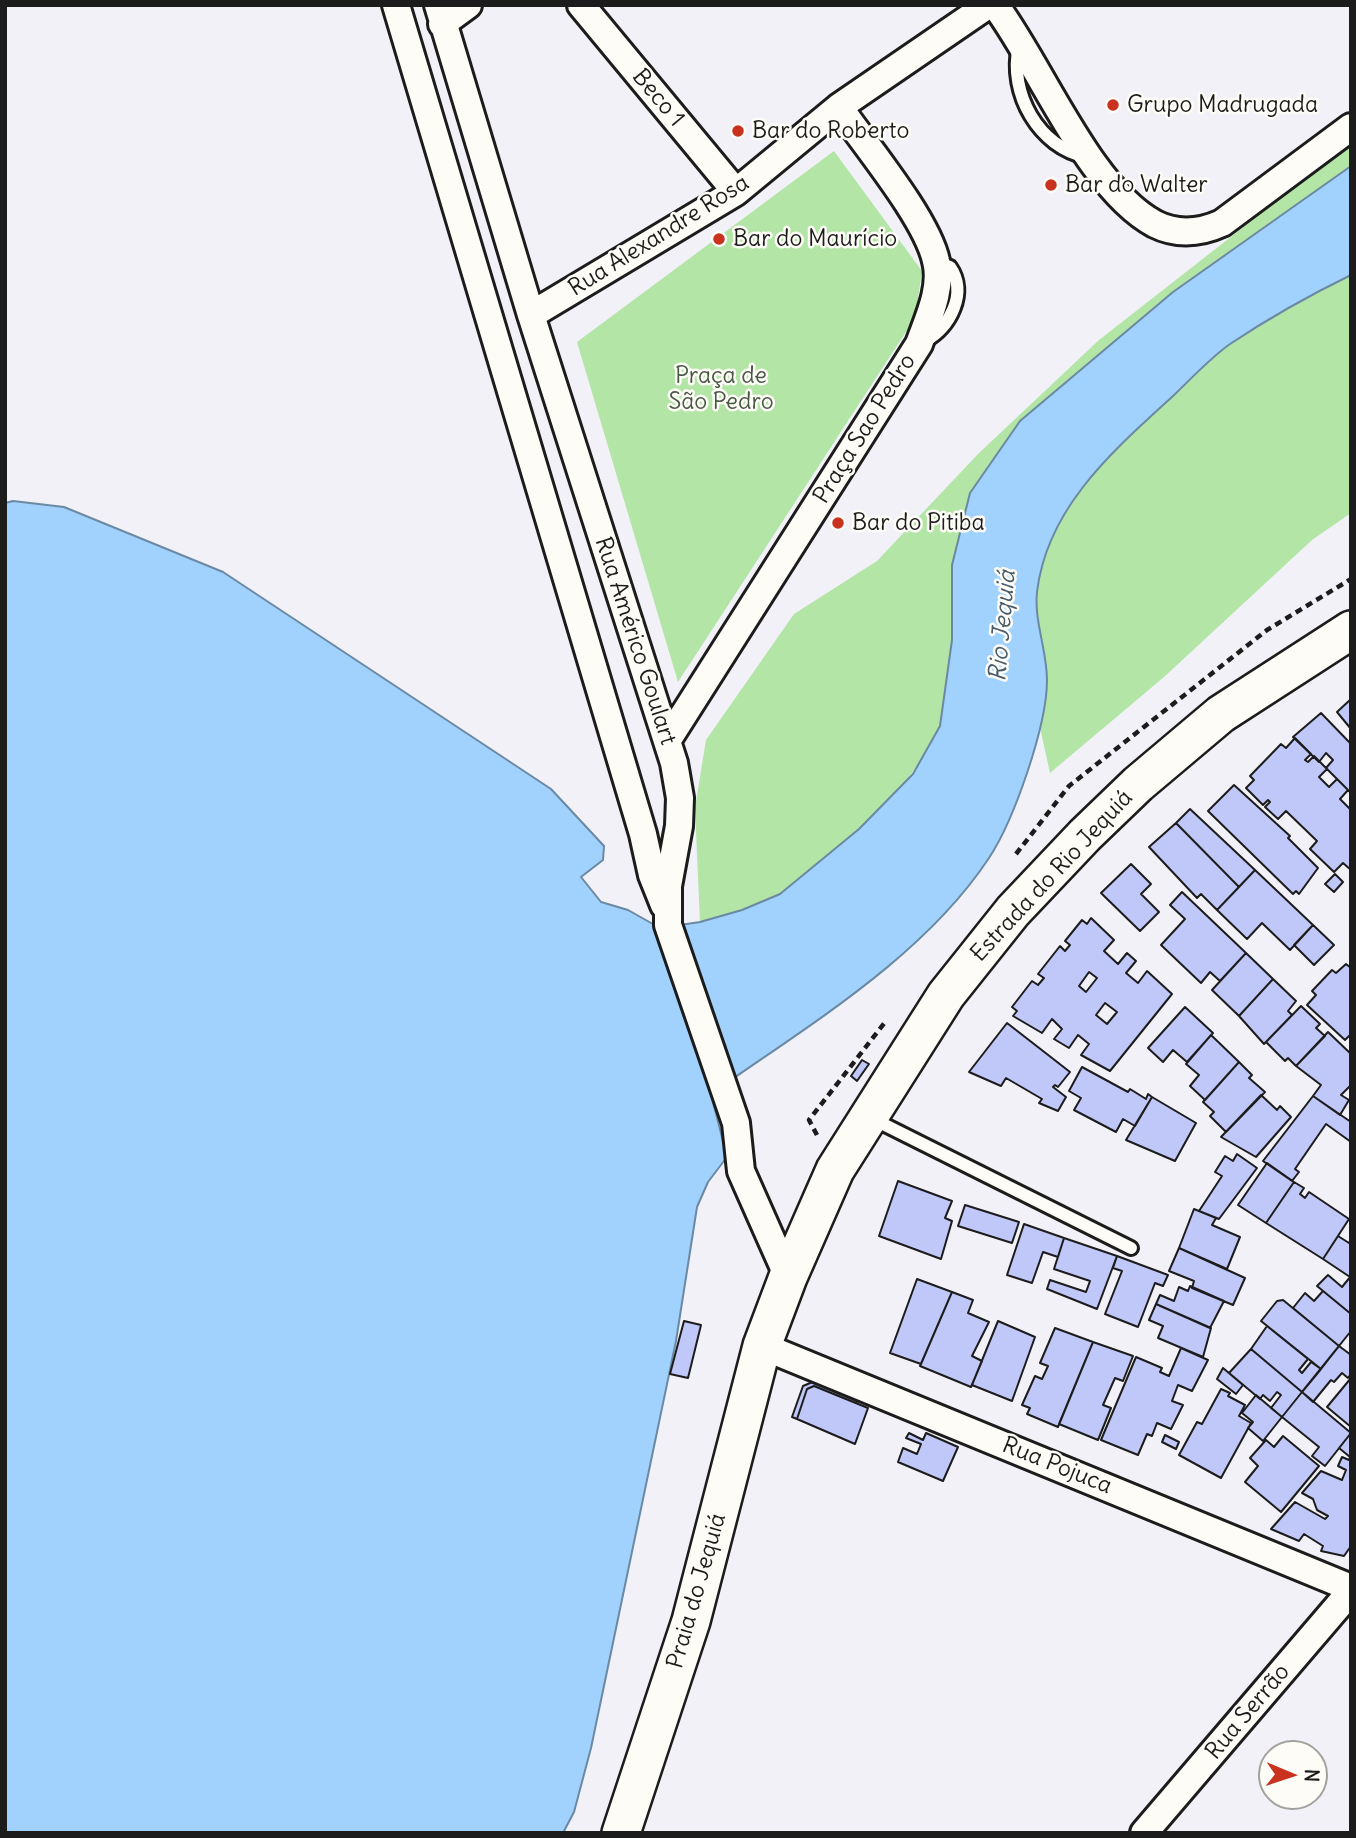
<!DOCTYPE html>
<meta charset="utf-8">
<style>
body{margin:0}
#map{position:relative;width:1356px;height:1838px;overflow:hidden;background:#f1f1f7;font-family:Delius,sans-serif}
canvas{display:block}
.frame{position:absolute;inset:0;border:7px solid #1c1c1c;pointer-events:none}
.north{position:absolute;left:1258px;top:1740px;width:70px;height:70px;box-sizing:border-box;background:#fdfcf7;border:2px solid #a3a29f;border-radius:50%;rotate:92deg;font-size:19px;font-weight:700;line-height:28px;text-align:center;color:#1c1c1c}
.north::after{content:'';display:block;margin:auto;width:24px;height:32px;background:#c8321e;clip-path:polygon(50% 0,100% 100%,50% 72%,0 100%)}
</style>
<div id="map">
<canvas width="1356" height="1838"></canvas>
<div class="frame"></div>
<div class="north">N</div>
</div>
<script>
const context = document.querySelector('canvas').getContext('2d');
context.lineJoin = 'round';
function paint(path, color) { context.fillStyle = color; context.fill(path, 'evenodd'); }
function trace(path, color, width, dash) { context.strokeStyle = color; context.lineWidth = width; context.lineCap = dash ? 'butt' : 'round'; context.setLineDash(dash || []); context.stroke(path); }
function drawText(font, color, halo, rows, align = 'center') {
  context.font = font + ' Delius,sans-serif'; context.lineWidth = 5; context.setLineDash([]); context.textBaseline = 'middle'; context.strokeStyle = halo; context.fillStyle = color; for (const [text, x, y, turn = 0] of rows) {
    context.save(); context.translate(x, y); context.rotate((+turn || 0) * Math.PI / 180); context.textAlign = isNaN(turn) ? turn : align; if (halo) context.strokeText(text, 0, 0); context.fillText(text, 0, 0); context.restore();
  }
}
const green = new Path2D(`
 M1351,143V183L952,565C952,617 954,674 940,725C926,775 825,866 780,894C757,908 726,915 700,922L695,808L706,740L794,614L877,561L978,454L1099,340Z
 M834,151L922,271L915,318L678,682L577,342Z
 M1351,255V513L1312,540L1164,677L1050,773L1030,682L1019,590L1096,443Z`);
const water = new Path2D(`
 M1351,166V275C1310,295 1269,318 1230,344C1210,358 1191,379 1173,396C1114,450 1047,507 1037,592C1034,622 1047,650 1047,680C1047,726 1014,820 989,858C923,958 807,1026 711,1094L727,1157L708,1182L697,1207L676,1341L591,1748L574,1812L563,1833H5V503L13,501L64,507L223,572L551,789L604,846L603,860L581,877L601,902L628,910L660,928L700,922L742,910L780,894L859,829L913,774L940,726L952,640V565L970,493L1020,421L1173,292Z`);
const building = new Path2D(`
 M1351,699V729L1337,712Z
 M1321,713L1351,744V793L1326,768L1333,760L1326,753L1319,762L1293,737Z
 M1295,738L1311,754L1305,760L1308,762L1314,756L1327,769L1319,777L1329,787L1337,779L1348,790L1340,799L1351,810V870L1343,863L1334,872L1310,849L1317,841L1286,811L1278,819L1265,807L1270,802L1268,800L1263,805L1246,788L1254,780L1250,776L1281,744L1286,748Z
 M1234,785L1290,836L1288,838L1318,868L1299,894L1296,891L1293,894L1208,811Z
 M1190,809L1255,870L1239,887L1176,823Z
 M1176,823L1239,887L1217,910L1201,894L1197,898L1149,847Z
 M1131,864L1151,884L1141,894L1159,912L1140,931L1101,893Z
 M1255,870L1313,925L1290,950L1262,923L1247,939L1217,910Z
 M1335,874L1343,882L1334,892L1325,884Z
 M1182,892L1246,953L1220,981L1210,972L1201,983L1161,945L1185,919L1170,905Z
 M1091,918L1114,940L1104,951L1118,964L1127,953L1136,961L1126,973L1138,983L1147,971L1172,994L1110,1071L1081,1055L1089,1044L1078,1035L1069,1048L1054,1039L1062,1029L1052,1019L1042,1033L1013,1016L1017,1011L1012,1007L1032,981L1038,985L1044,978L1038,974L1060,946L1065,951L1070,945L1065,941L1082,920L1087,924ZM1089,972L1097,978L1086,992L1079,986ZM1105,1003L1117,1012L1107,1024L1096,1015Z
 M1313,925L1334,945L1314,965L1294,945Z
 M1246,953L1273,979L1239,1016L1212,990Z
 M1346,964L1351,968V1034L1345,1040L1307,1005L1316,995L1312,991L1332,970L1336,973Z
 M1273,979L1296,1001L1288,1011L1292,1015L1264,1044L1239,1016Z
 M1301,1006L1320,1024L1316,1028L1325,1036L1296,1066L1288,1058L1285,1061L1266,1042Z
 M1185,1007L1213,1033L1187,1062L1173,1050L1163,1062L1148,1048Z
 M1007,1023L1070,1072L1058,1087L1055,1085L1053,1087L1066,1097L1058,1111L1039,1103L1042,1099L1006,1078L1001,1086L969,1072Z
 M1328,1032L1351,1054V1085L1341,1095L1349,1100L1340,1115L1313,1096L1321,1085L1296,1066Z
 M1211,1035L1239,1062L1205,1100L1190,1086L1199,1075L1186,1064Z
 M862,1060L869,1064L857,1081L851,1076Z
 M1239,1062L1252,1075L1249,1078L1265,1092L1226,1132L1210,1116L1214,1112L1203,1102Z
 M1082,1067L1128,1092L1130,1089L1146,1099L1148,1094L1152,1097L1135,1126L1123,1119L1116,1132L1074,1110L1081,1098L1069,1091Z
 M1261,1095L1277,1110L1280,1106L1291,1117L1256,1157L1221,1137Z
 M1313,1096L1351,1122V1142L1326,1124L1295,1169L1299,1172L1292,1181L1263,1161Z
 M1152,1097L1196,1123L1175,1161L1126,1140Z
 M1237,1154L1257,1168L1219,1219L1199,1211L1222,1176L1215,1172L1225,1156L1233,1161Z
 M1267,1163L1294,1182L1266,1223L1238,1205Z
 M898,1181L952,1201L945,1218L952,1221L941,1259L879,1236Z
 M1294,1182L1304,1188L1300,1194L1305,1198L1309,1192L1349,1219L1323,1259L1266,1223Z
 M965,1205L1019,1222L1012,1243L958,1226Z
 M1194,1209L1216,1218L1212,1225L1240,1237L1227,1269L1179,1248Z
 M1024,1224L1064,1238L1058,1257L1043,1252L1032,1283L1007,1275Z
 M1338,1236L1349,1243L1351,1240L1350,1277L1323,1259Z
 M1064,1238L1117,1256L1097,1309L1047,1289L1050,1280L1086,1292L1090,1281L1054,1269Z
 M1179,1248L1245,1278L1233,1305L1192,1288L1194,1281L1169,1271Z
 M1117,1256L1168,1275L1163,1286L1155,1283L1138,1327L1105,1314L1122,1271L1113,1268Z
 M1328,1275L1342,1287L1351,1276V1314L1317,1286Z
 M917,1279L952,1292L921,1364L890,1353Z
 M1190,1286L1224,1301L1210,1328L1156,1304L1160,1295L1174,1301L1179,1287L1188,1291Z
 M1323,1291L1351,1314V1331L1339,1346L1293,1308L1305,1293L1314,1301Z
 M952,1292L973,1300L968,1313L989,1322L972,1356L982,1361L971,1387L920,1366Z
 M1283,1300L1339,1346L1321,1369L1261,1321L1277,1301Z
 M1156,1304L1211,1328L1203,1357L1158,1338L1163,1326L1149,1320Z
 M684,1321L701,1325L688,1378L670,1374Z
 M998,1321L1035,1337L1012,1401L972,1385Z
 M1267,1326L1308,1359L1299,1370L1302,1373L1311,1362L1321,1369L1302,1392L1251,1349Z
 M1055,1328L1093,1342L1058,1427L1027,1414L1030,1408L1022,1405L1035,1376L1042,1379L1048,1366L1040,1363Z
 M1093,1342L1133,1356L1123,1381L1115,1378L1103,1405L1111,1408L1098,1440L1059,1424Z
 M1339,1346L1351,1355V1374L1348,1378L1342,1373L1334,1382L1331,1380L1313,1402L1302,1392Z
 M1181,1348L1208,1360L1192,1391L1178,1385L1172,1401L1183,1405L1171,1429L1157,1423L1152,1436L1147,1434L1138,1455L1101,1440L1136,1357L1162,1368L1160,1372L1169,1376Z
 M1251,1349L1302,1392L1282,1417L1271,1408L1281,1395L1277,1392L1270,1401L1263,1395L1260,1399L1229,1373Z
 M1223,1368L1243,1385L1236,1394L1217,1379Z
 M1351,1378V1427L1327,1407Z
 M815,1381L858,1399L856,1403L814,1386L807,1389L797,1419L792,1417L803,1386Z
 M814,1386L868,1408L855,1444L797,1419L807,1389Z
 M1221,1389L1230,1393L1228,1396L1245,1405L1239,1416L1251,1423L1221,1478L1179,1455L1197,1422L1202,1424Z
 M1302,1392L1351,1433L1325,1466L1312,1456L1319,1447L1282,1417Z
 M1256,1395L1282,1417L1263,1441L1248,1428L1253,1422L1242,1413Z
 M909,1433L923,1440L926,1433L958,1447L943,1481L898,1462L903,1448L917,1454L921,1444L906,1438Z
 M1351,1433V1546L1344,1556L1321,1551L1323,1546L1304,1534L1299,1541L1271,1529L1295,1502L1325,1519L1328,1516L1317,1510L1313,1499L1302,1493L1321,1471L1342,1480L1346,1470L1338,1466L1342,1457L1349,1460L1350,1457L1339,1448Z
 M1165,1435L1179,1442L1176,1449L1162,1442Z
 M1283,1436L1319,1466L1281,1512L1245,1482L1258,1466L1250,1458L1266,1440L1274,1447Z`);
const path = new Path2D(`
 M1016,854L1069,786L1267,630L1351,579
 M817,1135L809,1120L886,1021`);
const service = new Path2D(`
 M1019,46C1008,93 1039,148 1087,157
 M925,341C950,327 968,293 950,267L937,262
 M871,1118L1131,1248`);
const minor = new Path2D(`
 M396,5L643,834L652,875L664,905
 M438,5L531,315L674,763L680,798L679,826L668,886V925L736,1123L741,1171L788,1277
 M581,5L736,192
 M995,5C1041,66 1089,189 1155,224C1177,235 1200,233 1222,223L1351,127
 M442,24L468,5
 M531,315L736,192L839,107L988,5
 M667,741L919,344C928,319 943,288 936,261C927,219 866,146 839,107
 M762,1346L1351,1588
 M1144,1833L1351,1591`);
const secondary = new Path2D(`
 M621,1833L691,1621L762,1346L788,1277L835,1170L946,995L1013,911L1085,835L1138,784L1221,714L1351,630`);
const markers = [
 [1113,105,7,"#c8321e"],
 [738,131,7,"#c8321e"],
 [1051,185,7,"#c8321e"],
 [719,239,7,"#c8321e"],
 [838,523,7,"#c8321e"]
];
const streetNames = [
 ["Beco 1",658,98,50],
 ["Rua Alexandre Rosa",659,236,-32],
 ["Praça Sao Pedro",865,429,-58],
 ["Rua Américo Goulart",635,641,72],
 ["Estrada do Rio Jequiá",1052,876,-47],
 ["Rua Pojuca",1057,1466,22],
 ["Praia do Jequiá",697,1591,-74],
 ["Rua Serrão",1248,1712,-50]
];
const poiNames = [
 ["Grupo Madrugada",1127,105],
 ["Bar do Roberto",752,131],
 ["Bar do Walter",1065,185],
 ["Bar do Maurício",733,239],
 ["Bar do Pitiba",852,523]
];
const parkNames = [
 ["Praça de",721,376],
 ["São Pedro",721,402]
];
const waterNames = [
 ["Rio Jequiá",1003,626,-85]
];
paint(green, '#b3e5a6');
paint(water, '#a0d2fd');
trace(water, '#6b89a3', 2);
paint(building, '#c0c7f9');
trace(building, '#1c1c1c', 2);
trace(service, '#1c1c1c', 18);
trace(minor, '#1c1c1c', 32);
trace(secondary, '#1c1c1c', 42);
trace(path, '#1c1c1c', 4.5, [7, 5]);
trace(service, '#fdfcf7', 12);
trace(minor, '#fdfcf7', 26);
trace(secondary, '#fdfcf7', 37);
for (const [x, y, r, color] of markers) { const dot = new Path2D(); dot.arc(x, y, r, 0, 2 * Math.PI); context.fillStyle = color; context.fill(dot); trace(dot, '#fdfcf7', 2.5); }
drawText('23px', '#1c1c1c', '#fdfcf7', streetNames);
drawText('23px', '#1c1c1c', '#fdfcf7', poiNames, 'left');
drawText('23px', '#495845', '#fdfcf7', parkNames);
drawText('italic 24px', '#4a5c6b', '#fdfcf7', waterNames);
</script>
